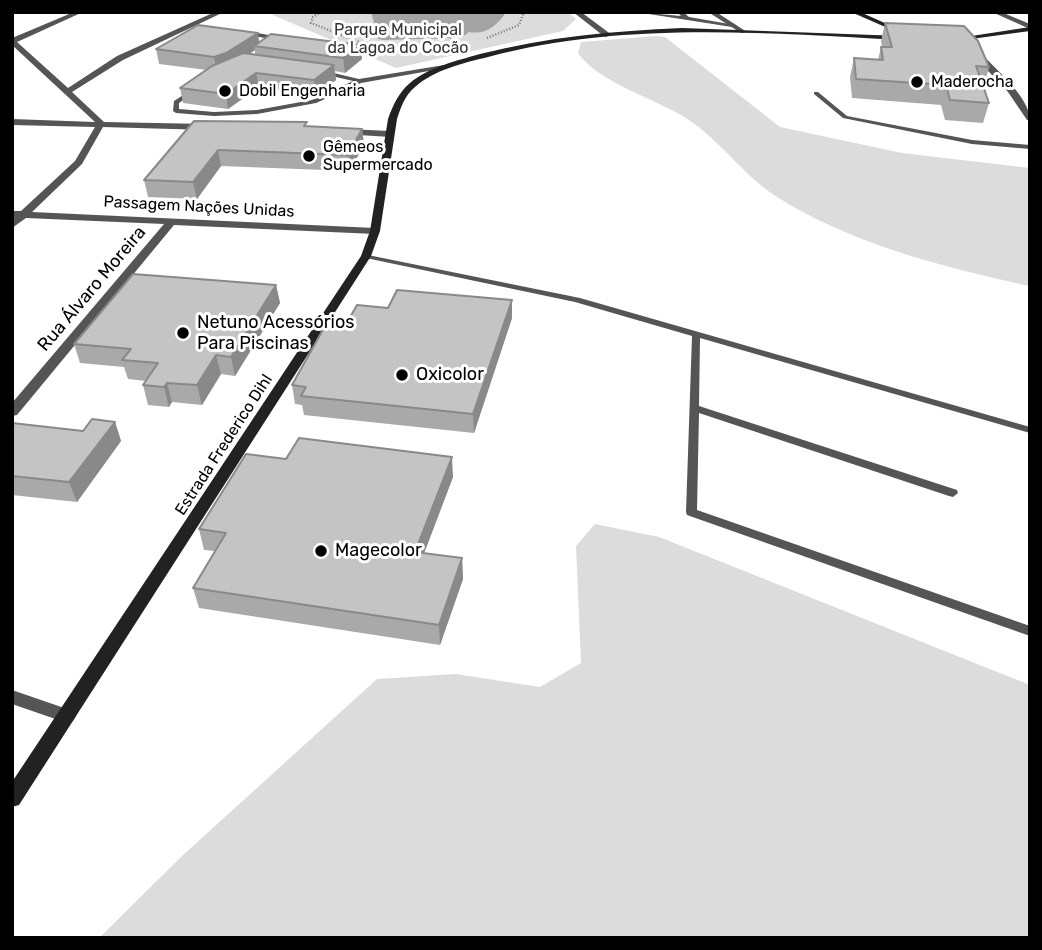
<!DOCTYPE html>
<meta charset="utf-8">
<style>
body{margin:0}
#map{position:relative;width:1042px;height:950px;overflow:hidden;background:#fff;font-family:Rubik,sans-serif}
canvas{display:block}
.frame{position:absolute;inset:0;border:14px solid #000;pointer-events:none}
</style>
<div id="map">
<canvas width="1042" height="950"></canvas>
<div class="frame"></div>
</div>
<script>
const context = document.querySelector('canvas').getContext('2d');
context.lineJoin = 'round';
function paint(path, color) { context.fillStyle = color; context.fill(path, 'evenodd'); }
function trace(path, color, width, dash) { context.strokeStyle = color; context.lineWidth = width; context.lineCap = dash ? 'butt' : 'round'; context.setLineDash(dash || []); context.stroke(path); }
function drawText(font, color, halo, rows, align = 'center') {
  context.font = font + ' Rubik,sans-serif'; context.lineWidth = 6; context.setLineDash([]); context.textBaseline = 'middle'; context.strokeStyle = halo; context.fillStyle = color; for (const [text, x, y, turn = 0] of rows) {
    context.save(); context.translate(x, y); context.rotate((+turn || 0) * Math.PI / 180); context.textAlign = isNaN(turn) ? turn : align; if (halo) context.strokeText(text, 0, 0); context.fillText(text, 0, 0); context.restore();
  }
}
const green = new Path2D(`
 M266,12H568L576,19L563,31L396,68Z
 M656,36L665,37L780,127L902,153L1030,168V286C943,267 850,244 774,195C741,173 720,140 686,118C654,98 599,83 578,53L581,42Z
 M595,524L659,537L1030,685V938H99L182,856L377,679L456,674L540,687L581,663L576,546Z`);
const water = new Path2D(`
 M371,12H506C497,26 486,35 469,32L461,38L382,40L368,35L376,30Z`);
const path = new Path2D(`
 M321,12L313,17L311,23L374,48H457
 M487,38L519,25L524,12`);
const service = new Path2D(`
 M636,12L681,16L677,12H683L689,17L735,25L732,27Z
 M246,31L280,37L283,39L280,41L244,34Z
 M444,65L446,66V68L361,83L316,103L257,114L214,116L176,113L173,111L174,101L194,88L197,90L196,91L179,103V109L214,112L257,110L312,100L353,81L319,73L318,72L321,70L359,79Z
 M814,92H818L847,116L972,140L1030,145V149L972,144L843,118L814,94Z
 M363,254L580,298L1030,427V433L700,338L699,406L957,490L958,493L953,497L949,496L699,413L697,510L1030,626V636L687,515L686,512L692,336L575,302L366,258H363Z`);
const minor = new Path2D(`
 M74,12H83L17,42L68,88L117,56L215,12H224L123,60L72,92L104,122L207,124L211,127L207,130L103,127L82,164L32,212L375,228L380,231L375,234L174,225L17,415L12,416V403L164,224L26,218L12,228V219L15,217H12V211H21L75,161L95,127L12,125V119L95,122L12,45V38Z
 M573,12H581L612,35L605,37Z
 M708,12H716L747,32L741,33Z
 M992,12H1001L1030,24V29Z
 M973,51H979C994,68 1030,97 1030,120H1027L1008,92L973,55Z
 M346,129L390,131L394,134L390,137L343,134L342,132Z
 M12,690L73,711L76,716L73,721L67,723L12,704Z`);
const secondary = new Path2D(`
 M851,12H860L905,32L899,33Z
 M1030,27V31L956,41L952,39Z
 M682,28L901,36L905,38L901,40C763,33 623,21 488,57C463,63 434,70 415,87C405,95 401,107 397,119L380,231L371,256L19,805L12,807V782L361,256L370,231L388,119C393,105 399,92 410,83C429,67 456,61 480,54C547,37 613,31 682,28Z`);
const wall = new Path2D(`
 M885,23L989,67L984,86H983L989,103L983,123L945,120L941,105L852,98L850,77L854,58L878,60L881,47H882L881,41Z
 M259,42L362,59L345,73L335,71L336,80L316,95L259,87L228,109L183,103L180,88L207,70L159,64L156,49ZM255,50V55L249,54Z
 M194,121L362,129L364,144L350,171L221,166L197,199L148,197L144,180Z
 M276,285L280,303L235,376L221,374L202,405L172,402L169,407L148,405L143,385L146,381L128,379L124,367L80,363L74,344Z
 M512,318L474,433L304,415L302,405L295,404L292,385L344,328Z
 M115,422L121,441L77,502L12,495V423L83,431Z
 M286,459L453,477L424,553L462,558L463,579L440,645L199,608L193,588L215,551L204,550L199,529Z`);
const shadedWall = new Path2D(`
 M258,33L260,47L254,46L255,50L229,68L217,71L214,57Z
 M361,45L362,59L345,73L343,58Z
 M334,65L336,80L316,95L314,80Z
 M256,73L259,87L228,109L226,94Z
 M362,129L364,144L350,171L348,155Z
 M218,150L221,166L197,199L193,182Z
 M276,285L280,303L235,376L231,357Z
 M512,300V318L474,433L473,414Z
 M216,355L221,374L202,405L197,385Z
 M167,383L172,402L169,407L164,387Z
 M115,422L121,441L77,502L69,482Z
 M452,457L453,477L417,572L415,552Z
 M462,558L463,579L440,645L439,625Z`);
const building = new Path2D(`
 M885,23L964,26L978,41L989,67L976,66L989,103L950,100L946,85L856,79L854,58L883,60L881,47H892Z
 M198,25L258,33L226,53L214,57L156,49Z
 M271,34L361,45L343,58L254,46Z
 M243,53L334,65L314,80L256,73L226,94L180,88L212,66Z
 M194,121L307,122L304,126L362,129L348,155L218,150L193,182L144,180Z
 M133,274L276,285L231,357L216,355L197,385L167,383L164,387L143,385L158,363L122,360L131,349L74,344Z
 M397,290L512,300L473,414L301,396L306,387L292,385L325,326L344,328L357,305L388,308Z
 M92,419L115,422L69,482L12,476V423L83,431Z
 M299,438L452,457L415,552L462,558L439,625L193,588L226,533L199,529L246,454L286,459Z`);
const markers = [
 [917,82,7,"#000"],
 [225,91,7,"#000"],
 [309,156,7,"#000"],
 [183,333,7,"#000"],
 [402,375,7,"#000"],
 [321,551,7,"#000"]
];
const farParknames = [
 ["Parque Municipal",398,30],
 ["da Lagoa do Cocão",398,48]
];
const farPoinames = [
 ["Maderocha",931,82],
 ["Dobil Engenharia",239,91],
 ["Gêmeos",323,147],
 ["Supermercado",323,165]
];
const farStreetnames = [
 ["Passagem Nações Unidas",199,207,3],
 ["Estrada Frederico Dihl",224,445,-57]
];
const streetNames = [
 ["Rua Álvaro Moreira",92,289,-50]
];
const poiNames = [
 ["Netuno Acessórios",197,323],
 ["Para Piscinas",197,344],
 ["Oxicolor",416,375],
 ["Magecolor",335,551]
];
paint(green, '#dcdcdc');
paint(water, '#a3a3a3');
trace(path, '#777', 2.5, [1, 2]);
paint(service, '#555');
paint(minor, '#555');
paint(secondary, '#222');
paint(wall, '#a9a9a9');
paint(shadedWall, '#898989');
paint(building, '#c4c4c4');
trace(building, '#898989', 2);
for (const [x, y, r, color] of markers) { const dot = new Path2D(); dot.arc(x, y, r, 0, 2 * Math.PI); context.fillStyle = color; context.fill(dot); trace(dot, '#fff', 2.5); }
drawText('16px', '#333', '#fff', farParknames);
drawText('16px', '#000', '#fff', farPoinames, 'left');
drawText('16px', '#000', '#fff', farStreetnames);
drawText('18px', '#000', '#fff', streetNames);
drawText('18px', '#000', '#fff', poiNames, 'left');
</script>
